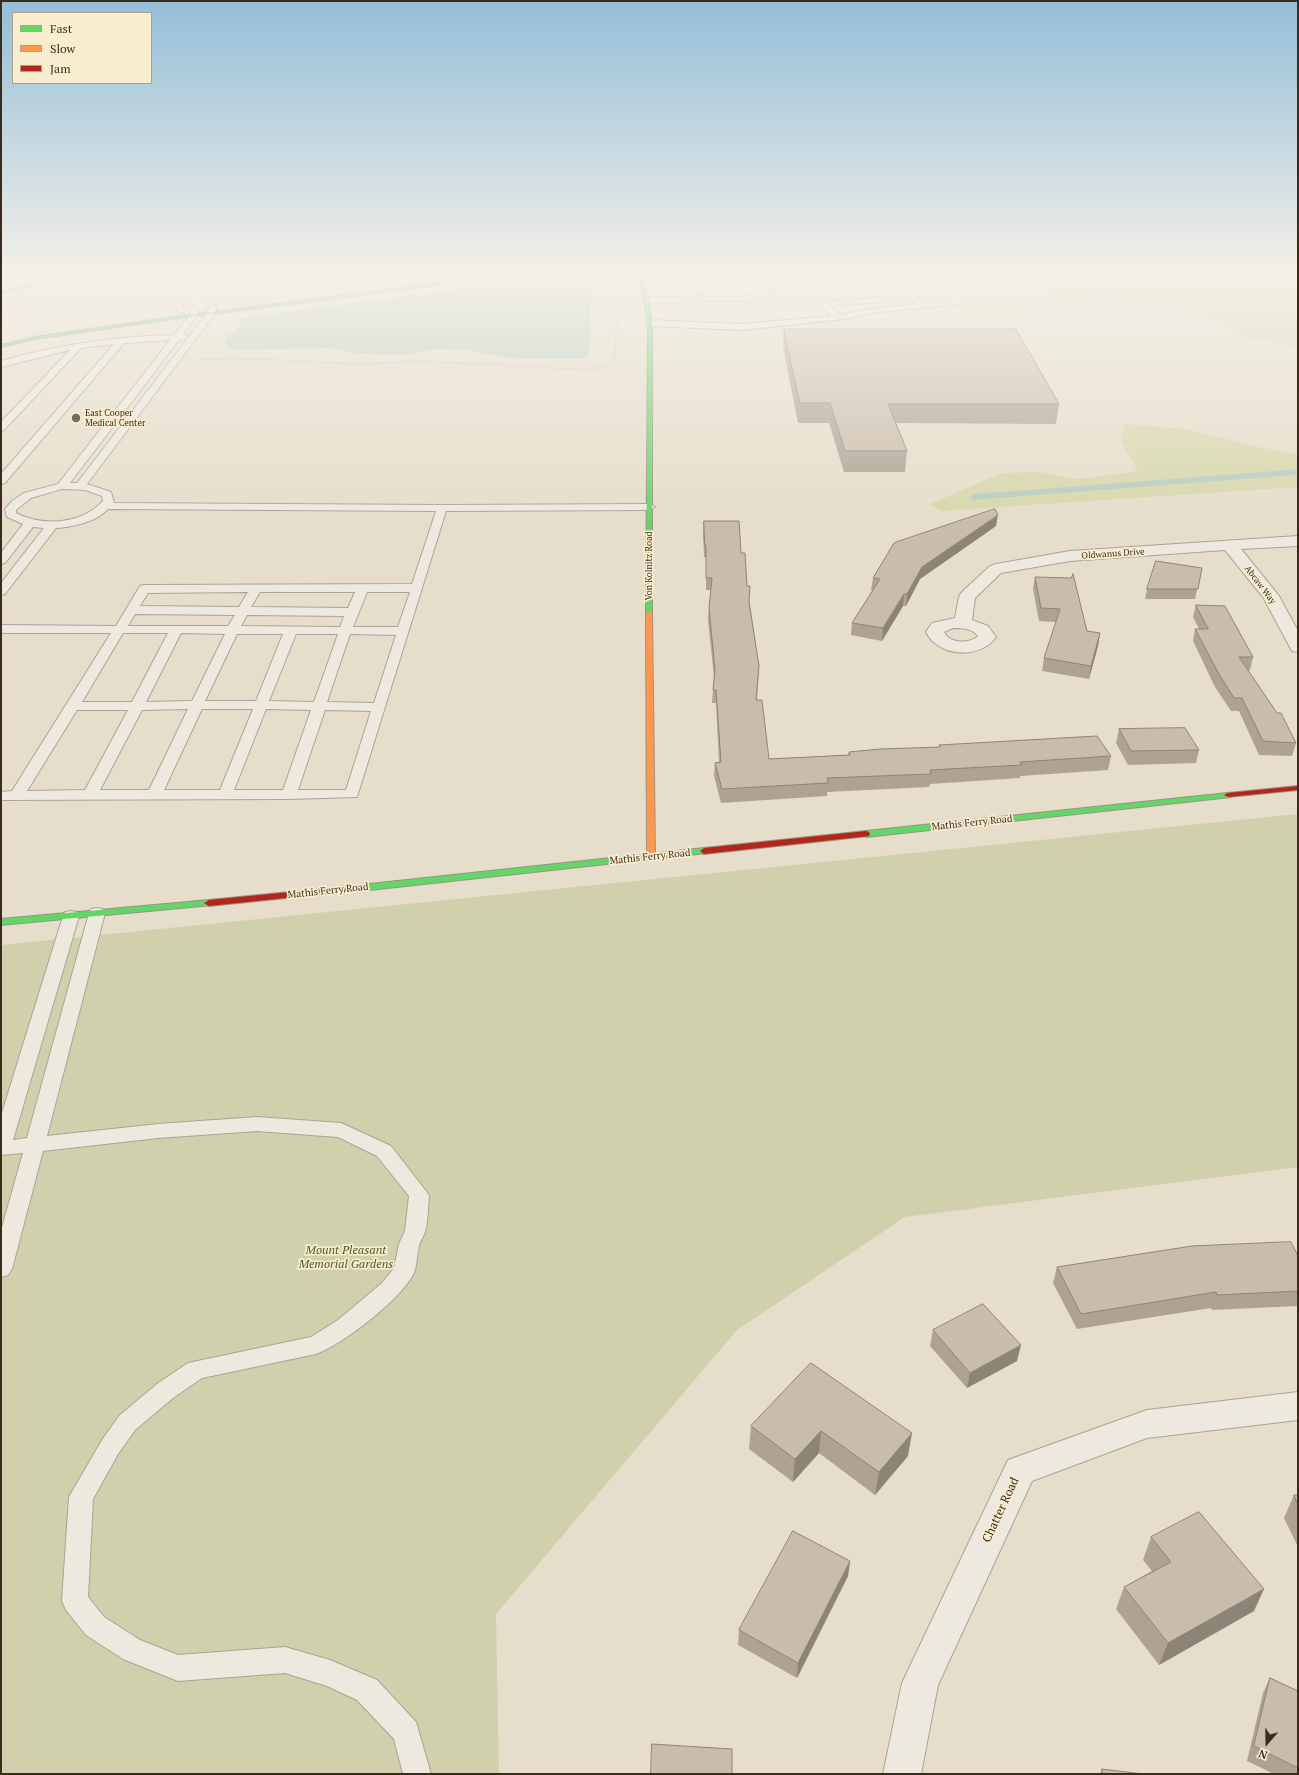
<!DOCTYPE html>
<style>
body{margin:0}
#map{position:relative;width:1299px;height:1775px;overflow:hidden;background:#e6decb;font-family:"PT Serif",serif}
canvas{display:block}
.frame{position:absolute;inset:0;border:2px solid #3b2b1c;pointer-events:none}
.legend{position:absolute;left:12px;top:12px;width:140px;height:72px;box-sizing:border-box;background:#f9edd0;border:1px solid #ad9f88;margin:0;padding:5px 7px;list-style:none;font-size:12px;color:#3b2b1c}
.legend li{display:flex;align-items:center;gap:8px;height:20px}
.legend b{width:20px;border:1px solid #ad9f88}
.north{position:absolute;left:1247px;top:1723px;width:40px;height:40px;-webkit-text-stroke:3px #f9edd0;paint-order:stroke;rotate:200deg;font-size:11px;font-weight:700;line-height:16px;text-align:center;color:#3b2b1c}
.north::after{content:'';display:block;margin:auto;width:14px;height:18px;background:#3b2b1c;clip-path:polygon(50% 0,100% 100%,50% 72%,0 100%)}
</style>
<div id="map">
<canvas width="1299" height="1775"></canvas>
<div class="frame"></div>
<ul class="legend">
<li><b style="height:5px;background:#63d668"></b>Fast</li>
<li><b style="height:5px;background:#ff974d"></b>Slow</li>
<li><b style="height:5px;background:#b3261e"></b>Jam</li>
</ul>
<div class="north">N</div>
</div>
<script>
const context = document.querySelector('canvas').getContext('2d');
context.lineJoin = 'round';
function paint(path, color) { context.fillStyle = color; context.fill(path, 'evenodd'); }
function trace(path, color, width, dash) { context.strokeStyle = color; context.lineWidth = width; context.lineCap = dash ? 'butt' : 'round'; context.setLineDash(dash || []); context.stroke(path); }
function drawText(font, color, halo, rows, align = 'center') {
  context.font = font + ' "PT Serif",serif'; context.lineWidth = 3.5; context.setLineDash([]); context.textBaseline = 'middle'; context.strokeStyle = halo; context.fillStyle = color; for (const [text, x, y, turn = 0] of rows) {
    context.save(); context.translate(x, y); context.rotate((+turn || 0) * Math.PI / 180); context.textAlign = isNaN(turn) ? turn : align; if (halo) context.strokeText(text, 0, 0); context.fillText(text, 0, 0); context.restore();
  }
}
const green = new Path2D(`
 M1259,275H1298V348L1268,340L1238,337L1228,326L1195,312L1146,304L1098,301L984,314L958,311L965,304L1042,294V289L1100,287L1102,282C1153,288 1204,284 1255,278Z
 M1125,424L1185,429L1258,447L1298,454V487L940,511L930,504L1001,473L1040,472L1078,479L1138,471L1121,441Z`);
const cemetery = new Path2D(`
 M1298,814V1167L905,1217L737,1330L496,1614L499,1774H1V945Z`);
const water = new Path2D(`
 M575,278H593L598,283C595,291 591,301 590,310C589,327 593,340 587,358L574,359L510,358L467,350L435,349L408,355H389L356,353L329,348L237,350L228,348L224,340L242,325L236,320L248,317L468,288L540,280Z`);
const stream = new Path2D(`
 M974,497L1298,472`);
const path = new Path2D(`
 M525,277L546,275
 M200,359H261L359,364L425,361L569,369L599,368L609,366L614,362L617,320L611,305L609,281L606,277L601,275`);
const lane = new Path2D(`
 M191,275H206L183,282L180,285L191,291L206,308L205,310H199L187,296L180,291L176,293L186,311L182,313H179L168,292L174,288L171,285L177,278Z
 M396,275H404L409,283L408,285H402Z
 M410,275H419L432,280C425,285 416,281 410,275Z
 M767,275H779L761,282L694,294C723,302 759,296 787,286C799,282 806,275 819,275L794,289L749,300L708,301L679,296H644L640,294L644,292L659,291L685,292Z
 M917,275H924L964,302L960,304L870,313L852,318L742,330L650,326L646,323L650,320L742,324L832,316L821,306V302L879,298H882V302L831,306L840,315L870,309L917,304L885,281L889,279ZM920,279L952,300L927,303L896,282Z
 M210,305H216V312L87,484L111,492L114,503L442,505L650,504L655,507L650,510L446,511L357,797L289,799L1,800V792L12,791L111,633H1V625L116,626L140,586L144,585L412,584L436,511L108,509C96,522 73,527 56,528L5,594L1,595V583L44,528L33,527L5,563L1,564V553L23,524L7,517L5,509L12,501L24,493L58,484L170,340L124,343L5,483L1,484V474L114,344L81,348L4,430L1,431V422L70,350L1,367V361C58,345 115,336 174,335L190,315V308H196L198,315L183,334L187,335L188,337L187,339L179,340L70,483H77L208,312ZM62,489L85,490L102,496L103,501C82,524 43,527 16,513V510L31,498ZM248,592L239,607L140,606L148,593ZM260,592H355L348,608L251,607ZM367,592H410L398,627H353ZM135,614L235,615L228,626H128ZM247,615L344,616L340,627L241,626ZM123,633H168L132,702H82ZM181,633L225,634L192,701L146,702ZM237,634H283L256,701H205ZM296,634H338L314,702L269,701ZM350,634L396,635L374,703L327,702ZM188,709L149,790H100L142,710ZM202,709H253L220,790H164ZM266,709L311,710L283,790H234ZM77,710H128L85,790L27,791ZM325,710L371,711L346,790H298Z
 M97,908L103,909L105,913L47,1136L158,1124L257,1117L341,1123L391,1146L429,1195C428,1207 428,1221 425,1232C424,1236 420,1241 419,1246C417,1253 417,1262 415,1270C406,1296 342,1345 316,1354L202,1378L173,1398L135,1430L118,1454L93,1499L88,1597L104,1617L140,1640L178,1655L285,1647L330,1660L377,1680L416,1722L431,1774H403L394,1739L357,1700L327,1686L285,1673L178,1681L123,1659L86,1635L66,1610L62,1601L69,1497L102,1440L119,1416L157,1384L188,1363L311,1337L338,1320L382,1283L394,1268L399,1244L405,1231L409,1196L377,1156L338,1137L257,1131L158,1138L43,1151L12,1269L8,1275L1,1277V1231L23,1153L1,1155V1116L63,916L65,912L71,911L77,912L79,916L13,1140L27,1138L89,913L91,909Z`);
const street = new Path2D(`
 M1298,536V546L1241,549L1279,596L1298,631V652L1292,651L1263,597L1225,550L1070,561L1001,573L975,598L972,620L988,626L996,637C980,660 938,657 926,632L932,623L955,618L959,597L961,593L990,566L996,564L1070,551ZM953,628C962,628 972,628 978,636C969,644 950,644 944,632Z
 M1298,1392V1420L1147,1438L1032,1481L938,1685L921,1774H883L902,1683L1008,1460L1147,1410Z`);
const fast = new Path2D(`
 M4,275H10L1,279V276Z
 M52,275H59L1,295V293Z
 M639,275H643L652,322V613L649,615L646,613L648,322Z
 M415,286L417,288L173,319L35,339L1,347V345L35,337L173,317Z
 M1228,793L1232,795L1231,797L866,837L862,834L866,831Z
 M704,848L707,849L708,851L707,853L360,891L355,888L360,885Z
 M209,900L214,903L212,905L1,925V919Z`);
const slow = new Path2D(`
 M495,275H508L415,288L413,287Z
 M649,611L652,613L655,857L651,860L647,857L646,613Z`);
const jam = new Path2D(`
 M1298,786V790L1228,797L1224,795L1228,793Z
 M866,831L869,832L870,834L869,836L704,854L700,851L704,848Z
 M360,885L363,886L365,888L363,890L209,906L204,903L209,900Z`);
const wall = new Path2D(`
 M784,329L1059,404L1056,424L896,423L907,451L905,472H844L829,423H798L783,347Z
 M704,521L741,553L747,586L759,666L757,700L769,759L848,755L849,752L939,747V745L1111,756L1108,770L1020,776V778L930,784L929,787L827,792V796L721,803L714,776L715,763L719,762L716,703H712L713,690L714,678L708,620L709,608L711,590H706V557H704L703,533Z
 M996,526L920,579L906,606H903L882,641L851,635L852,623L873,590H871L873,578Z
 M1202,568L1195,599H1145L1147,589Z
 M1035,577L1087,631L1100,633L1098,646L1089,679L1042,671L1044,658L1056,622L1039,621L1033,589Z
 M1196,605L1253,657L1250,670H1248L1296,743L1292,756L1259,755L1239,711H1231L1215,687L1193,641L1195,629H1199L1193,617Z
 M1119,729L1199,750L1196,763L1128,765L1116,743Z
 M1298,1256V1306L1212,1310L1211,1308L1077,1329L1053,1283L1057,1267Z
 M933,1330L1017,1361L967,1388L930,1346Z
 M811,1363L908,1456L875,1495L819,1453L793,1482L749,1449L751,1426Z
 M1294,1495H1298V1547L1284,1518Z
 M1151,1537L1254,1611L1159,1665L1116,1609L1124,1587L1152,1571L1143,1560Z
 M850,1561L848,1576L797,1678L738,1645L739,1630Z
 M1270,1678L1298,1691V1774H1274L1247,1761L1263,1693Z
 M1102,1769L1143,1774H1100Z`);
const shadedWall = new Path2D(`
 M998,515L996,526L920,579L906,606L907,594L922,567Z
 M904,594L903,606L882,641L883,628Z
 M1100,633L1098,646L1089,679L1091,666Z
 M1021,1345L1017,1361L967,1388L970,1373Z
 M821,1431L819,1453L793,1482L795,1459Z
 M912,1433L908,1456L875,1495L879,1472Z
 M850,1561L848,1576L797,1678L798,1663Z
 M1264,1589L1254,1611L1159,1665L1168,1643Z`);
const building = new Path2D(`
 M784,329H1016L1059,404H888L907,451H845L830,403H800Z
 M995,509L998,515L922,567L907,594H904L883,628L852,623L880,579L873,578L894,543Z
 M704,521H739L741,553H745L747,586H750L749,602L759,666L756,700H762L769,759L850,755L849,752L880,749L940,747L939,745L1097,736L1111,756L1020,762L1022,765L930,770L931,774L827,778L828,783L722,789L715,763L721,762L716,690H713L715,670L709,608L712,578H706V545H705Z
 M1156,561L1202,568L1198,589H1147Z
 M1073,574L1087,631L1100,633L1091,666L1044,658L1060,609L1041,608L1035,577L1071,578Z
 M1196,605L1225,606L1253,657H1239L1277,713H1281L1296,743L1263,741L1242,698H1234L1219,674L1195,629H1208Z
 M1185,728L1199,750L1131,751L1119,729Z
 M1291,1242L1298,1256V1291L1217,1295L1216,1292L1081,1314L1057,1267L1192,1246Z
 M983,1304L1021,1345L970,1373L933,1330Z
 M811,1363L912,1433L879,1472L821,1431L795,1459L751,1426Z
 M1294,1495H1298V1504Z
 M1199,1512L1264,1589L1168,1643L1124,1587L1171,1562L1151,1537Z
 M793,1531L850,1561L798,1663L739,1630Z
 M1270,1678L1298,1691V1768L1254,1746Z
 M652,1744L732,1749V1774H651Z
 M1102,1769L1143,1774H1103Z`);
const markers = [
 [76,418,5,"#776a59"]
];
const farPoinames = [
 ["East Cooper",85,413],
 ["Medical Center",85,423]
];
const farStreetnames = [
 ["Oldwanus Drive",1113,554,-4],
 ["Von Kolnitz Road",649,566,-90],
 ["Abcaw Way",1260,585,53]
];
const streetNames = [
 ["Mathis Ferry Road",972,823,-6],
 ["Mathis Ferry Road",650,857,-6],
 ["Mathis Ferry Road",328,891,-6]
];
const nearParknames = [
 ["Mount Pleasant",346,1251],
 ["Memorial Gardens",346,1265]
];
const nearStreetnames = [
 ["Chatter Road",1001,1510,-65]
];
paint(green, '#d7d7ac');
paint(cemetery, '#d1d0ac');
paint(water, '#b7ccbf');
trace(stream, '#b7ccbf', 5.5);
trace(lane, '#aba395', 2);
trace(street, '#aba395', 2);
trace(fast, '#9b9285', 2);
trace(slow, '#9b9285', 2);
trace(jam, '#9b9285', 2);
trace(path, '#c7c0b5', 1.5, [1.5, 1]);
paint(lane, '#eee9de');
paint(street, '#eee9de');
paint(fast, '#63d668');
paint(slow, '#ff974d');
paint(jam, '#b3261e');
paint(wall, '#aea293');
paint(shadedWall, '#8d8478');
paint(building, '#cabcab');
trace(building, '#8d8478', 1);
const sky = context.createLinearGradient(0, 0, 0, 524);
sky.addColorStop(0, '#94bed8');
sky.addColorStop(0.52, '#f4f0e8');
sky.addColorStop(1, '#f4f0e800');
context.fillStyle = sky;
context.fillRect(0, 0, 1299, 524);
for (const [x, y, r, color] of markers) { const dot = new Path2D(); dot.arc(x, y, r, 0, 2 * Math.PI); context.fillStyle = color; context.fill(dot); trace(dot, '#f9edd0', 1.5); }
drawText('9px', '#3b2b1c', '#f9edd0', farPoinames, 'left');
drawText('9px', '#3b2b1c', '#f9edd0', farStreetnames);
drawText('10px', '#3b2b1c', '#f9edd0', streetNames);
drawText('italic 12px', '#4b5a20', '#f9edd0', nearParknames);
drawText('12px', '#3b2b1c', '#f9edd0', nearStreetnames);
</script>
